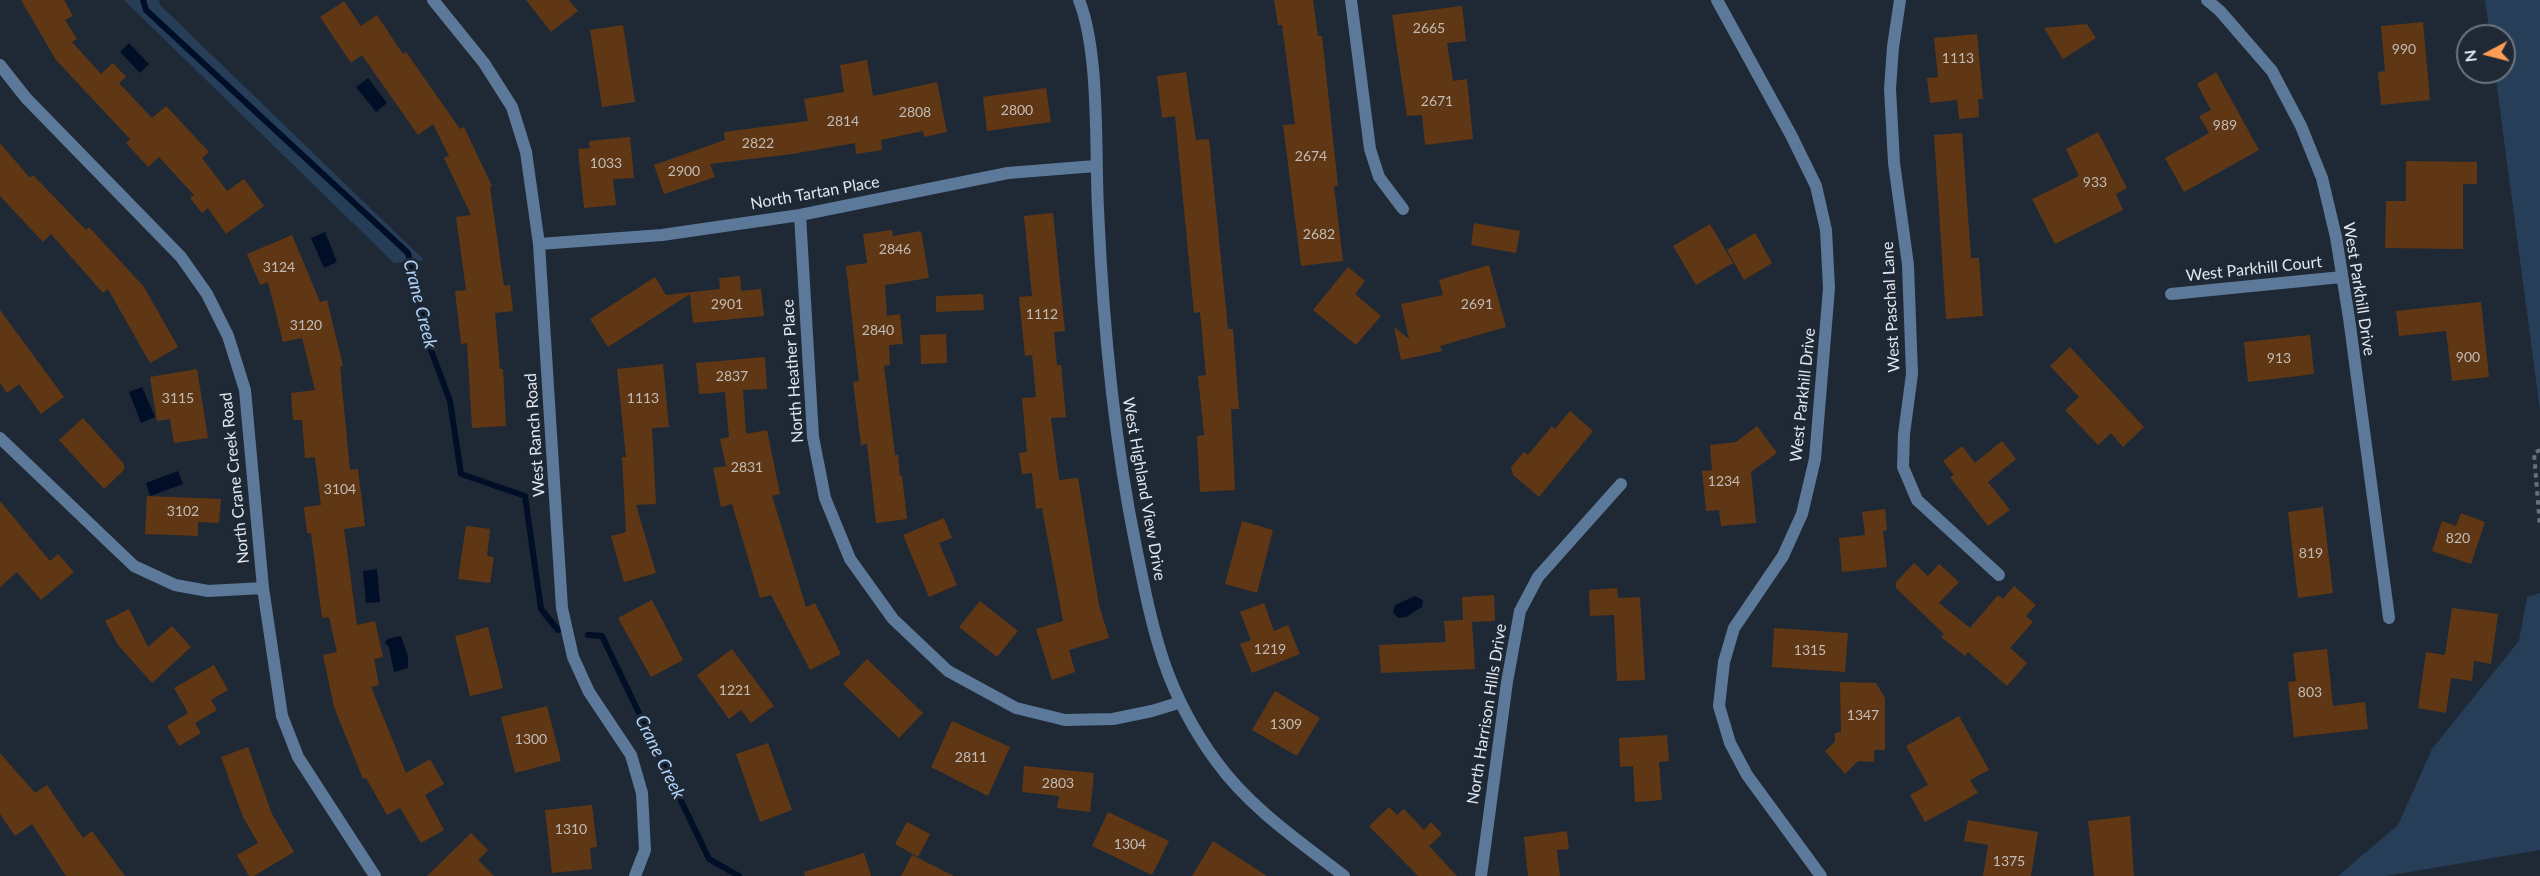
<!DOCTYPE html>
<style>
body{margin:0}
#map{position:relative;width:2540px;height:876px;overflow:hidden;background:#1f2935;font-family:Lato,sans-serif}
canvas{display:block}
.north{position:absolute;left:2456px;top:24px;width:60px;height:60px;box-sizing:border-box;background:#1f2935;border:2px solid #6d757f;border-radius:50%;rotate:263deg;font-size:16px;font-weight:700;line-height:24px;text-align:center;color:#e1e8ef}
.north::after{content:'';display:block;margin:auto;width:21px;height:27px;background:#fc9e52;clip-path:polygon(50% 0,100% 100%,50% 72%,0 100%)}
</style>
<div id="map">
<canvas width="2540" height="876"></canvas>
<div class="north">N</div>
</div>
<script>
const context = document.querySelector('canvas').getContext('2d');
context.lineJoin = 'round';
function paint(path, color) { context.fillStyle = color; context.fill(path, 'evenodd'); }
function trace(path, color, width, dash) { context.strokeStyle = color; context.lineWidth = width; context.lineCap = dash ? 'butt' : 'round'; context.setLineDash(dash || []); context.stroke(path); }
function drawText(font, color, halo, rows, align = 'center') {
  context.font = font + ' Lato,sans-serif'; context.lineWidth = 6; context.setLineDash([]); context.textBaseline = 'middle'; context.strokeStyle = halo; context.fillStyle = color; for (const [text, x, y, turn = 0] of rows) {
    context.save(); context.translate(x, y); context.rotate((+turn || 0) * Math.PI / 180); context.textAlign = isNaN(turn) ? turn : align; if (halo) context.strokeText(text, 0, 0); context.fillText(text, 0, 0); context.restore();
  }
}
const green = new Path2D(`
 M124,0H159L160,5L424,260L394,263Z
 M2485,0H2540V410L2495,72H2504V36H2490Z
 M2540,593V850L2386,876H2338L2398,825L2432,749L2519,641L2527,597Z`);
const water = new Path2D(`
 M129,43L149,64L140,73L120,52Z
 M368,78L387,103L376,112L356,87Z
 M325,232L337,262L324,268L311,238Z
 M142,387L155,417L141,423L129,392Z
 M178,471L183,484L150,496L146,483Z
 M377,569L380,602L366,603L363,571Z
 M1415,596L1423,600L1422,607L1406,617L1398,618L1393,612L1395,605Z
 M401,636L408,656V668L394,672L389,647L385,643L387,639Z`);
const stream = new Path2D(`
 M143,0L146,10L408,253L428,342L450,401L461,474L525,496L541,609L558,630
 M588,635L602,636L709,859L739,876`);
const building = new Path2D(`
 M21,0H64L73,16L65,20L77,39L72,42L101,74L113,63L126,77L119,83L152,118L166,106L209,152L202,158L227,191L244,179L264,206L226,234L208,208L202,213L190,198L194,195L159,157L148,167L126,143L130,139L56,60Z
 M526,0H569L578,11L551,32Z
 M1274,0H1313L1318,36H1322L1338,186H1334L1343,261L1301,266L1283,125L1295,124L1282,25H1278Z
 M344,1L361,26L377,15L403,54L406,52L460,129L464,127L492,186L490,187L504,286L510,285L513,311L495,313L500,369H503L506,426L472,428L467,343L461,344L455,291L466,290L456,217L471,215L444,158L449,156L433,124L418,135L362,55L351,63L320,17Z
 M1462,6L1466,41L1447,43L1453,81L1467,79L1473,139L1425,145L1422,115L1407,116L1392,15Z
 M2423,22L2430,100L2381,105L2378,72L2385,71L2381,26Z
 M2087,24L2096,38L2063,59L2044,28Z
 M623,25L635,102L602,107L590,30Z
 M1977,34L1983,99H1978L1979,117L1959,119L1957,100L1930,103L1927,78L1938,77L1934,38Z
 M867,60L873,96L937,82L947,132L924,137L923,131L881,140L882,150L856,154L855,143L792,154L710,164L715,177L664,194L654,165L725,140L724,132L808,121L804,99L844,92L840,65Z
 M1186,72L1196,140L1209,139L1228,329H1233L1239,409H1231L1235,490L1200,492L1197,436L1204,435L1198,376L1206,375L1200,312L1194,313L1175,116L1162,118L1157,76Z
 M2216,72L2259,150L2184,192L2165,158L2209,133L2199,116L2211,110L2197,84Z
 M1046,88L1051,122L987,131L983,97Z
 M2098,132L2127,188L2116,194L2123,210L2055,244L2032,199L2079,176L2066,149Z
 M1962,133L1971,258H1979L1983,316L1946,319L1934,135Z
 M630,137L634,178L613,179L616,205L584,208L578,149L590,148L589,141Z
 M0,143L30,178L33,175L86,230L89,227L144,287L178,347L150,363L108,289L103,293L51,234L43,242L0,196Z
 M2406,161L2477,162V184H2463V249L2385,248L2386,201H2406Z
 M1053,213L1065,331L1054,332L1057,365H1061L1066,417L1051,418L1059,480L1078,478L1099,605L1109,638L1069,650L1075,672L1052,680L1036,629L1063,621L1042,508L1036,509L1032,473L1022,474L1019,453L1027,452L1022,398L1036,397L1032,355L1025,356L1019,297L1032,296L1024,216Z
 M1474,223L1520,231L1516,253L1471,245Z
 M1710,224L1733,263L1696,285L1673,246Z
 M892,230L893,236L921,231L929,278L885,285L887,316L900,314L903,344L889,345L890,365L884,366L895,455H898L900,476H902L907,519L876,523L867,444L861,445L853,382L859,381L846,266L867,263L863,234Z
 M1755,233L1772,263L1744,280L1727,250Z
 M292,235L320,302L327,300L343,366L340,367L350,470L358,469L365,526L344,529L357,625L375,621L383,657L374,659L379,685L371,687L406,773L430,759L444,784L425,795L444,830L421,843L400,808L387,815L366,778L363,779L334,707L323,655L337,652L329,617L322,618L311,533H307L304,507L321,505L315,457L305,458L302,420H293L291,393L315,390L302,338L283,342L268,282L260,285L247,254Z
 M1489,265L1506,327L1440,346L1442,351L1401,360L1394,327L1409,339L1401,304L1443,295L1439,280Z
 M1348,267L1365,281L1355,294L1381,316L1356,345L1313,310Z
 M740,276L741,291L761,289L764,316L693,323L690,294L608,347L590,319L655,277L666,295L720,289L719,278Z
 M983,294L984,310L936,312V296Z
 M2481,302L2489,377L2452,381L2446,331L2399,336L2396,311Z
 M0,310L64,397L41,414L19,384L7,393L0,383Z
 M946,334L947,363L921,364L920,335Z
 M2310,335L2314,374L2248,382L2244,342Z
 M2070,347L2144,427L2123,447L2111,433L2098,445L2065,410L2079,397L2050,366Z
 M765,357L767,389L743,390L746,434L767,430L780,494L772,496L806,607L815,603L841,654L810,670L771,595L760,598L732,504L721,507L713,468L726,466L720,439L729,437L725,392L699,394L696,363Z
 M663,364L669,427L652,428L656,504L636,505L656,573L624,582L611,536L626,532L622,457H626L617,369Z
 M197,369L208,438L174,443L170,419L157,421L150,377Z
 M1570,411L1593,431L1539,497L1513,475L1511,467L1524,452L1528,455L1552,426L1555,429Z
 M83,418L124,464V470L104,489L59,440Z
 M1757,426L1777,453L1751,472L1756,523L1721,526L1719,510L1706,511L1702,471L1712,470L1710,445L1736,442Z
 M2002,441L2016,459L1988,482L2010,510L1988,526L1950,477L1954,475L1943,461L1962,446L1975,463Z
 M147,496L221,499L219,523L198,522V536L145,534Z
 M0,501L50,561L58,554L74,572L41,600L17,572L0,587Z
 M2323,507L2333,593L2298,598L2288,512Z
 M1885,509L1887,530L1883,531L1887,567L1842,572L1839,538L1865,535L1862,512Z
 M2461,513L2485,522L2471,564L2432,551L2442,521L2456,526Z
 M944,518L952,538L939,543L957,585L929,597L903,535Z
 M1242,521L1273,530L1257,593L1225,584Z
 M466,526L490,529L487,556L494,557L490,583L458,579Z
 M1914,563L1928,576L1939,564L1959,582L1939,603L1970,628L1998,595L2003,599L2014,586L2036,605L2026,616L2033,622L2010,648L2027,663L2007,686L1968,652L1965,656L1941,637L1944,634L1896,588V582Z
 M1617,588L1618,598L1640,597L1645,680L1617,681L1614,615L1590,616L1589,590Z
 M1494,595L1495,621L1472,622L1475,669L1381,673L1379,645L1446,642L1444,621L1463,620L1462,597Z
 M652,600L683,660L651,677L618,618Z
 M980,601L1018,631L997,657L959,627Z
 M1264,603L1274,631L1288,625L1300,654L1252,673L1240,644L1251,640L1240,612Z
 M2452,608L2498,614L2491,664L2474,661L2472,681L2451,678L2446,713L2418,708L2426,652L2445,655Z
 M129,609L148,647L172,626L191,647L152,683L118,645L105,621Z
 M488,627L503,688L470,696L455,636Z
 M1774,628L1848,633L1845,672L1772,667Z
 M732,649L774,706L751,723L741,710L729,719L697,675Z
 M2327,649L2333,706L2365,702L2368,729L2294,737L2288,682L2296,681L2293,653Z
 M867,659L923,713L899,738L843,684Z
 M214,665L228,690L211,700L217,710L195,723L201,733L179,746L167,726L188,713L174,688Z
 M1840,682L1876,683L1885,698V750H1874V762L1858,761L1845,774L1825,751L1835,742V733L1841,732Z
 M1275,691L1320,718L1297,756L1252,730Z
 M547,706L561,761L515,773L501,717Z
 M1959,716L1989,770L1970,780L1978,793L1925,822L1910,795L1928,785L1906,746Z
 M952,721L1010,747L988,796L931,767Z
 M1667,735L1669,761L1659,762L1662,800L1635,802L1633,766L1620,767L1619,738Z
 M768,743L792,810L760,822L736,754Z
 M248,747L272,814L294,852L254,876H249L237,855L258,843L243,817L221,757Z
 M0,753L35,793L47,785L83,838L92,831L125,876H66L32,824L15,836L0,814Z
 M1024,766L1094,773L1090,812L1057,808L1059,796L1022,792Z
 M592,805L597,847L590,848L592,869L552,873L545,810Z
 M1389,807L1397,815L1404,809L1424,830L1431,822L1442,834L1429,846L1457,876H1418L1369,826Z
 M1108,812L1169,841L1152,875L1092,846Z
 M2130,816L2134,876H2094L2088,821Z
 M1968,820L2038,832L2031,876H1983L1988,845L1964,841Z
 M907,822L930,834L918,857L895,844Z
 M1567,831L1569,849L1557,850L1560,876H1528L1524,837Z
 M471,833L488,850L478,860L494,876H427Z
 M1213,841L1267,876H1192Z
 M864,853L871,876H805L804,872Z
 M912,855L954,876H901Z`);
const path = new Path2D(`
 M2540,450L2534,453L2540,527`);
const street = new Path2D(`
 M433,0L484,63L512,107L526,152L539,244L562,608L573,657L589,692L631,755L642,793L645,850L635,876
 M1079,0C1100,53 1095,150 1098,209C1103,324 1113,435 1136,547C1153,631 1164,690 1216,761C1249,807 1299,841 1344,876
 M1351,0L1370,149L1379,177L1403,209
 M1717,0L1791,135L1816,186L1826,230L1829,288L1815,459L1802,514L1783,556L1734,628L1724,662L1719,706L1730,743L1747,775L1821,876
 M1900,0L1893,47L1890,89L1894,163L1908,265L1912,374L1904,434L1903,467L1917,500L1999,575
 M2207,0L2220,11L2272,71L2301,126L2322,178L2336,237L2349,318L2389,618
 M0,65L26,98L181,257L207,294L228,336L245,390L263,588L282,716L298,757L375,876
 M800,215L813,437L825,498L850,559L893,619L948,671L1016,708L1065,720L1113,719L1152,711L1178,703
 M539,244L662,235L800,215L1008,173L1095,166
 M2171,294L2342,277
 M0,438L134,566L175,585L208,591L263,588
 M1481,876L1507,682L1520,611L1538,577L1621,484`);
const numberNames = [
 ["2665",1429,28],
 ["990",2404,49],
 ["1113",1958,58],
 ["2671",1437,101],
 ["2800",1017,110],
 ["2808",915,112],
 ["2814",843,121],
 ["989",2225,125],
 ["2822",758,143],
 ["2674",1311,156],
 ["1033",606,163],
 ["2900",684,171],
 ["933",2095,182],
 ["2682",1319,234],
 ["2846",895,249],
 ["3124",279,267],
 ["2901",727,304],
 ["2691",1477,304],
 ["1112",1042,314],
 ["3120",306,325],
 ["2840",878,330],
 ["900",2468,357],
 ["913",2279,358],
 ["2837",732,376],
 ["3115",178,398],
 ["1113",643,398],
 ["2831",747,467],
 ["1234",1724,481],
 ["3104",340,489],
 ["3102",183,511],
 ["820",2458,538],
 ["819",2311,553],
 ["1219",1270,649],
 ["1315",1810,650],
 ["1221",735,690],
 ["803",2310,692],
 ["1347",1863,715],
 ["1309",1286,724],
 ["1300",531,739],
 ["2811",971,757],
 ["2803",1058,783],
 ["1310",571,829],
 ["1304",1130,844],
 ["1375",2009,861]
];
const streetNames = [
 ["North Tartan Place",815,193,-10],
 ["West Parkhill Court",2254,269,-6],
 ["West Parkhill Drive",2359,289,81],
 ["West Paschal Lane",1891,307,-93],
 ["North Heather Place",793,371,-94],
 ["West Parkhill Drive",1803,395,-84],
 ["West Ranch Road",535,435,-94],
 ["North Crane Creek Road",235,478,-96],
 ["West Highland View Drive",1144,489,80],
 ["North Harrison Hills Drive",1487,714,-81]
];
const waterNames = [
 ["Crane Creek",420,304,76],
 ["Crane Creek",660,757,64]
];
paint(green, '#273e58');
paint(water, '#000e27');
trace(stream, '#000e27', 6);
paint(building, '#603714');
trace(path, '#68717b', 4, [4.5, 4.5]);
trace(street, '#5c799a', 12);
drawText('14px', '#c1bcb8', null, numberNames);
drawText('16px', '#e1e8ef', '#1f2935', streetNames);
drawText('italic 18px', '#b0d2f7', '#1f2935', waterNames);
</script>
